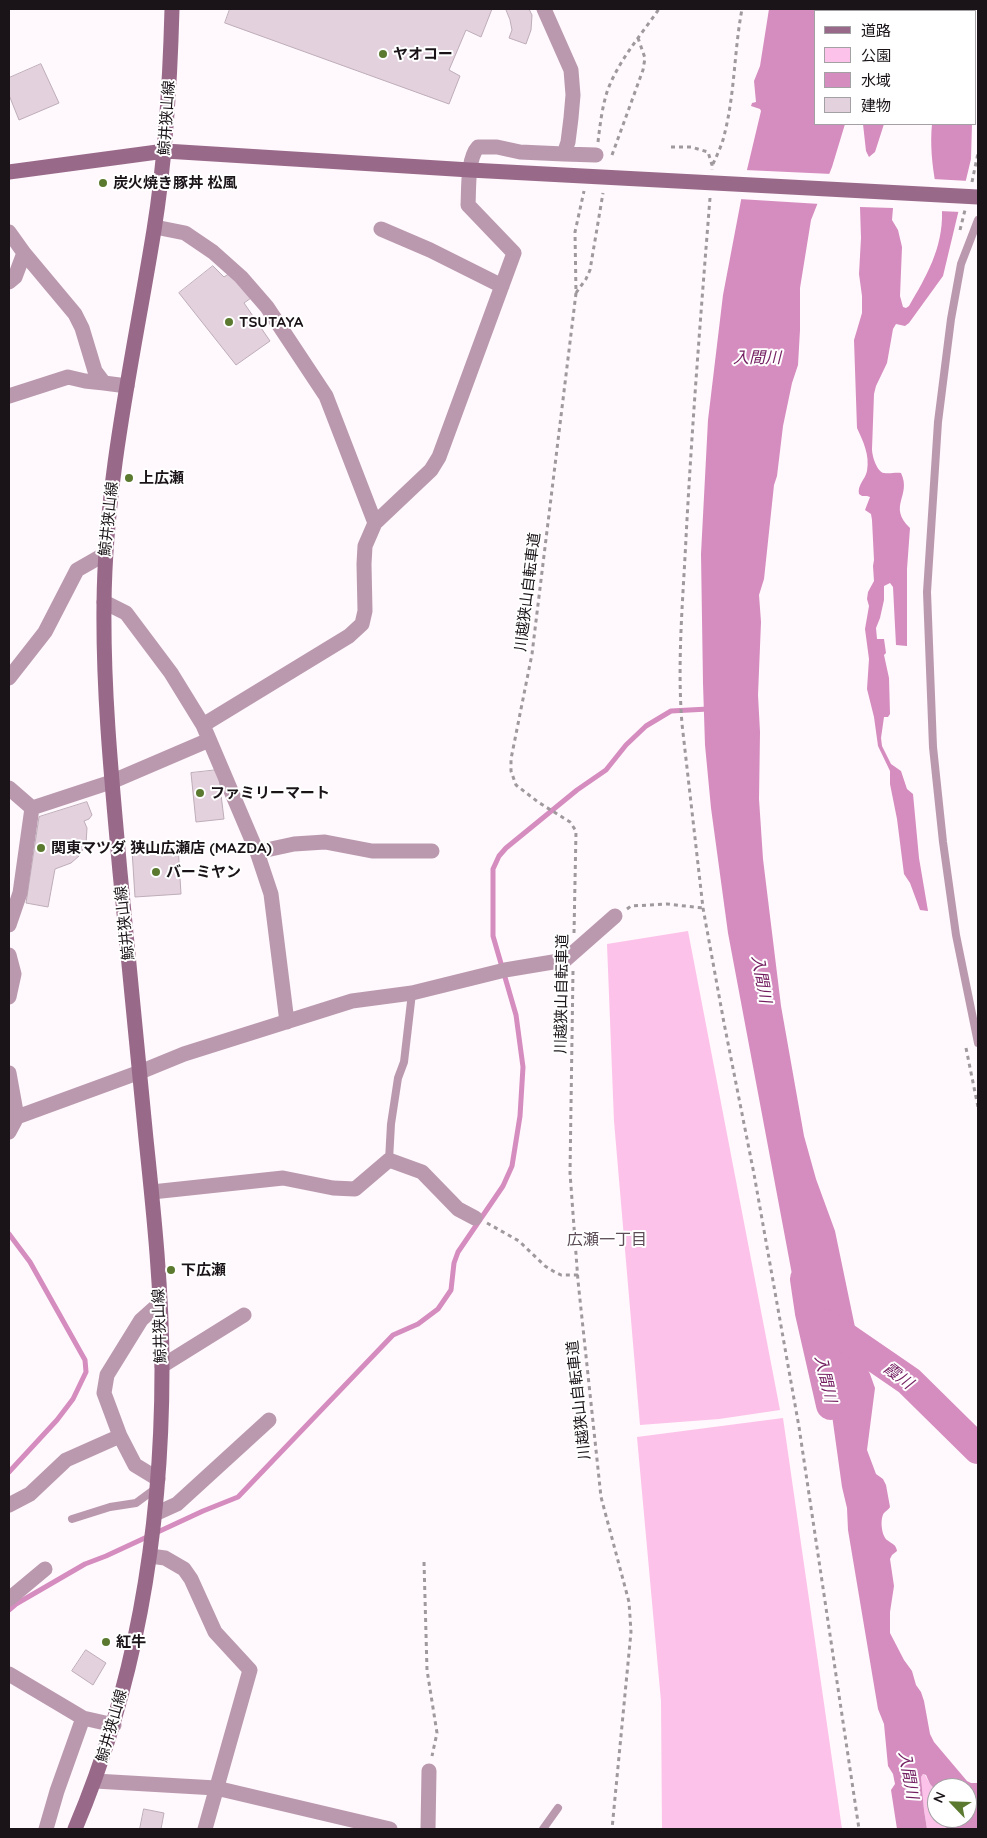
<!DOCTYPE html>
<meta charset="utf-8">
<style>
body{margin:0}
#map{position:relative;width:987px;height:1838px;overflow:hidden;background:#fff8fc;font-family:Quicksand,"Noto Sans JP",sans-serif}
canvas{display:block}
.frame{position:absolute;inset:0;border:10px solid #1a1418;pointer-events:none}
.legend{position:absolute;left:814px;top:10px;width:162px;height:115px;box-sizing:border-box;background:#fff;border:1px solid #a3a1a3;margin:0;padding:6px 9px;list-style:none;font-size:15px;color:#1a1418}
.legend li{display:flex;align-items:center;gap:10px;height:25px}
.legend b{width:25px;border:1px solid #a3a1a3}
.north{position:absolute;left:927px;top:1778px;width:50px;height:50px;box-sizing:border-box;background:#fff;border:1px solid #a3a1a3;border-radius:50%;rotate:294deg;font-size:14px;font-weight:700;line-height:20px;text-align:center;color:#1a1418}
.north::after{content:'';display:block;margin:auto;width:18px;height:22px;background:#5b7a30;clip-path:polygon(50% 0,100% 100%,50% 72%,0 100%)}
</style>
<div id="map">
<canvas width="987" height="1838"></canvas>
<div class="frame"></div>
<ul class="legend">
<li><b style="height:6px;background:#99698a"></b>道路</li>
<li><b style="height:14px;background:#fcc2e9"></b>公園</li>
<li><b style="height:14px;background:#d58cbf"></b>水域</li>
<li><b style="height:14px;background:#e3d1dd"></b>建物</li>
</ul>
<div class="north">N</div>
</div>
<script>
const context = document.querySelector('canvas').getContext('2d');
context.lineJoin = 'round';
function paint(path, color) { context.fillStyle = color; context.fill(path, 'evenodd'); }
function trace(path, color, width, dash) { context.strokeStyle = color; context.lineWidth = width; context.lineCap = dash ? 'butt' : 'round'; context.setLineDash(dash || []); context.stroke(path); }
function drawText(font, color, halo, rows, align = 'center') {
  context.font = font + ' Quicksand,"Noto Sans JP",sans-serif'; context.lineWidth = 4; context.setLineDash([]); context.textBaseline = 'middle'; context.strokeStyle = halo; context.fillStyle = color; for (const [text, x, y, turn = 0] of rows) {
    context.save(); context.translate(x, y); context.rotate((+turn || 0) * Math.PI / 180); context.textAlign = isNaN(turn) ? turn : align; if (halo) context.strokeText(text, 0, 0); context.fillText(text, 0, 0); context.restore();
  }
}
const green = new Path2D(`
 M688,931L780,1410L719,1419L640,1425L614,1121L607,944Z
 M783,1418L842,1829H662L661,1701L637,1437Z
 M923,1774L925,1775L930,1784L937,1792V1818H942L947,1829H927L924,1810L921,1777Z`);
const water = new Path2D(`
 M769,9H918V11H816V124H845L832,167L811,220L800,288V330L798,365L792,383L783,426L777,476L774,485L764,579L759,595L761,622L758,695L760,732L759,799L763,859L781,1006L804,1136L816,1179L835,1231L861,1356L870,1374L875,1388L867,1450L876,1474L883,1479L886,1485L890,1507C889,1509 886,1511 884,1513C880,1518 881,1535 887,1540C892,1544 896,1544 897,1551L892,1555L890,1559L894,1586L890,1612V1633L904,1660L912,1671L916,1685L921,1692L924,1701L930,1734L934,1742L967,1781L971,1783H978V1829H947L942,1818H967V1788H937V1792L930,1784L926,1775L923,1774L921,1777L924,1810L927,1829H897L891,1790L895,1784L893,1774L888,1766L884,1724L878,1709L848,1530L847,1508L842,1487L831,1408L824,1381L818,1338L811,1320L804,1290L800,1284L794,1285L728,933L711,808L705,745L703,683L701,554L708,420L723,295L746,174L761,111L760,109L751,106L752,103L756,102L754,81L760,66Z
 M863,124H884L875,152L869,157L866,151Z
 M932,124H972L971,159L943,276L909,323L905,326L896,324L893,329L887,363L876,386L874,394L872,449C872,456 877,472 884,473C890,474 896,472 901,473C912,496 887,506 910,528L907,569V646L896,645L893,587L890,583L884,586V600L880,618L876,628L877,639H884L886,653L884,655L889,678L890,714L888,717H884L881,738L882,746L891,764L901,771L907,789L913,794L919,858L928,911L920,910L910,883L904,874L897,819L890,784V771L878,746L874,717L867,689L869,659L865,629L869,606L867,599L868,592L874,581L873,566L874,560L872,520L871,514L865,510L870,497L867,496H862L859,494C857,485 865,480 867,471C870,455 863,441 857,428L854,340L862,313V296L859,274L861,238L860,207L893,208L892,220L898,230L902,247L900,296L903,307L906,308L909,306C926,277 943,248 942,212C942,204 938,194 936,186C932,165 930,144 932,124Z`);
const pier = new Path2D(`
 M745,170L832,174L820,204L739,199Z
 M933,179L969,181L961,212L939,211Z`);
const stream = new Path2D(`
 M9,1234L30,1262L85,1360L86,1372L73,1399L57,1420L9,1472
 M9,1610L16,1604L85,1564L106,1556L203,1511L238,1497L393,1335L418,1324L438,1309L451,1290L454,1263L458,1252L503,1186L512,1166L520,1116L523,1067L516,1015L493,936V869L499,856L506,848L577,790L606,770L626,745L646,726L671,711L708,709`);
const river = new Path2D(`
 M805,1279L810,1313L831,1405
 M826,1324L909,1381L978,1449`);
const building = new Path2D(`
 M230,9H492L481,37L466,30L449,70L460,76L449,104L225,23Z
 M506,9H529L532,15L531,30L526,44L509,38L512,30L510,20Z
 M41,64L59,103L19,120L9,95V78Z
 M213,266L224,277L230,273L251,298L244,303L270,341L236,365L179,293Z
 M218,770L224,819L196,822L191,773Z
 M87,802L92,815L89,819L84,821L87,828L86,844L79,856L71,863L55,869L48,907L26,903L39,817Z
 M178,845L181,894L135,897L132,850Z
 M86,1650L106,1663L93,1685L72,1671Z
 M144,1809L164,1813L161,1829H140Z`);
const path = new Path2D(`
 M598,142C600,125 602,108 607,92C618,61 641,35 659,9
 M671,147H691L708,152L712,165V170
 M612,155L643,70L645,58L638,38
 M713,164C717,155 722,145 724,136C735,94 734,51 742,9
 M972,182L978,153
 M710,198C701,311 692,425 686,538C683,600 677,662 682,724L703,908L724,1023L754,1174L799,1427L859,1829
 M960,230L965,210
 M576,293L586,279L590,270L603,193
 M627,909L631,906L667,904L703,908
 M574,933L576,831L570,822L538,802L516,785L511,771V759L532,654L536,621L576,293L575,232L584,191
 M573,971L570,1173L578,1281L601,1497L629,1602L631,1632L612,1829
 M966,1048L978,1107
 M487,1223L519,1241L545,1266L553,1271L561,1275H578
 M424,1562L427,1670L437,1733L432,1756`);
const lane = new Path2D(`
 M978,220L961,264L951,319L938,422L927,592L933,747L943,842L956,935L978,1043
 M389,1160L391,1124L398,1078L404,1062L412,993
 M72,1519L110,1507L136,1503L155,1489
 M543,1829L558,1808`);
const street = new Path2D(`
 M564,154L596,155
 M155,227L185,233L213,252L241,277L267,307L326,396L375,523
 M381,229L430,250L502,286
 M9,232L24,253L15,277L9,282
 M24,253L75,314L82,328L95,371L104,383L127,386
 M9,396L68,377L85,381L104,383
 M104,602L126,613L171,673L203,725L257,852L271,894L287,1022
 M9,678L45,632L77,570L105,554
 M203,725L349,636L362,624L365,611L364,564L365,546L375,523L431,470L439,457L514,253L468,205C469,190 467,159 478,147H497L520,152L564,154L568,142L571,118L573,95L571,70L544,9
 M9,788L32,808L20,893L9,925
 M32,808L111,782L209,740
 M257,852L294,844L325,842L372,851H432
 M9,955L14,974L9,997
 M9,1073L17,1117
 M9,1132L17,1117L140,1072L184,1054L352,1001L412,993L505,970L565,960L615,916
 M152,1192L283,1178L333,1188L355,1189L389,1160L422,1172L458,1209L475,1218
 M162,1366L244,1315
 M120,1436L104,1393L107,1375L141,1320L160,1303
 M9,1505L30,1494L66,1460L120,1436L135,1465L158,1479
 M155,1514L177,1504L269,1420
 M150,1556L165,1558L184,1569L191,1579L215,1632L250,1670L205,1829
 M9,1599L45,1569
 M9,1674L83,1718L114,1725
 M95,1781L216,1788L390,1829
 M46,1829L57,1791L83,1718
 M428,1829L429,1771`);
const secondary = new Path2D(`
 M9,172L165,151L470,170L978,197
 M75,1829C137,1683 162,1528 162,1369C162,1292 154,1215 146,1139C137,1050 129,961 120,872C112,783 103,694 104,605C105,478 134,354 154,230C166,156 170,83 172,9`);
const markers = [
 [383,54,5,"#5b7a30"],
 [103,183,5,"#5b7a30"],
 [229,322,5,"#5b7a30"],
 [129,478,5,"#5b7a30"],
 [200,793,5,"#5b7a30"],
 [41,848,5,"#5b7a30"],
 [156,872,5,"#5b7a30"],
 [171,1270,5,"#5b7a30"],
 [106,1642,5,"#5b7a30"]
];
const poiNames = [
 ["ヤオコー",393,54],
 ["炭火焼き豚丼 松風",113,183],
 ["TSUTAYA",239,322],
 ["上広瀬",139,478],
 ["ファミリーマート",210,793],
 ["関東マツダ 狭山広瀬店 (MAZDA)",51,848],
 ["バーミヤン",166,872],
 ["下広瀬",181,1270],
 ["紅牛",116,1642]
];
const streetNames = [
 ["鯨井狭山線",167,118,-86],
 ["鯨井狭山線",109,519,-84],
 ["川越狭山自転車道",528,592,-83],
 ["鯨井狭山線",125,923,-96],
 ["川越狭山自転車道",562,994,-89],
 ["鯨井狭山線",160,1326,-92],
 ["川越狭山自転車道",579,1400,-96],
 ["鯨井狭山線",112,1726,-74]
];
const waterNames = [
 ["入間川",757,358],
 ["入間川",761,979,80],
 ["霞川",898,1376,37],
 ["入間川",825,1379,77],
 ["入間川",908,1775,80]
];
const neighbourhoodNames = [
 ["広瀬一丁目",607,1240]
];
paint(green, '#fcc2e9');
paint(water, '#d58cbf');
paint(pier, '#fff8fc');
trace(stream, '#d58cbf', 5);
trace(river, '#d58cbf', 30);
paint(building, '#e3d1dd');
trace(building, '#beadb8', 1);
trace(path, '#9f999d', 3, [4, 4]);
trace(lane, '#ba99af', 8);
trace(street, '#ba99af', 15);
trace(secondary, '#99698a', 15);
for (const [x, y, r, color] of markers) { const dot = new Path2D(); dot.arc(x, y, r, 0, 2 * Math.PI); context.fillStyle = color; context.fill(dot); trace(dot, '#fff', 2); }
drawText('bold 15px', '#1a1418', '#fff', poiNames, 'left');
drawText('15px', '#1a1418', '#fff', streetNames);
drawText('italic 16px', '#731e60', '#fff', waterNames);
drawText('16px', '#5c4d57', '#fff', neighbourhoodNames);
</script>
